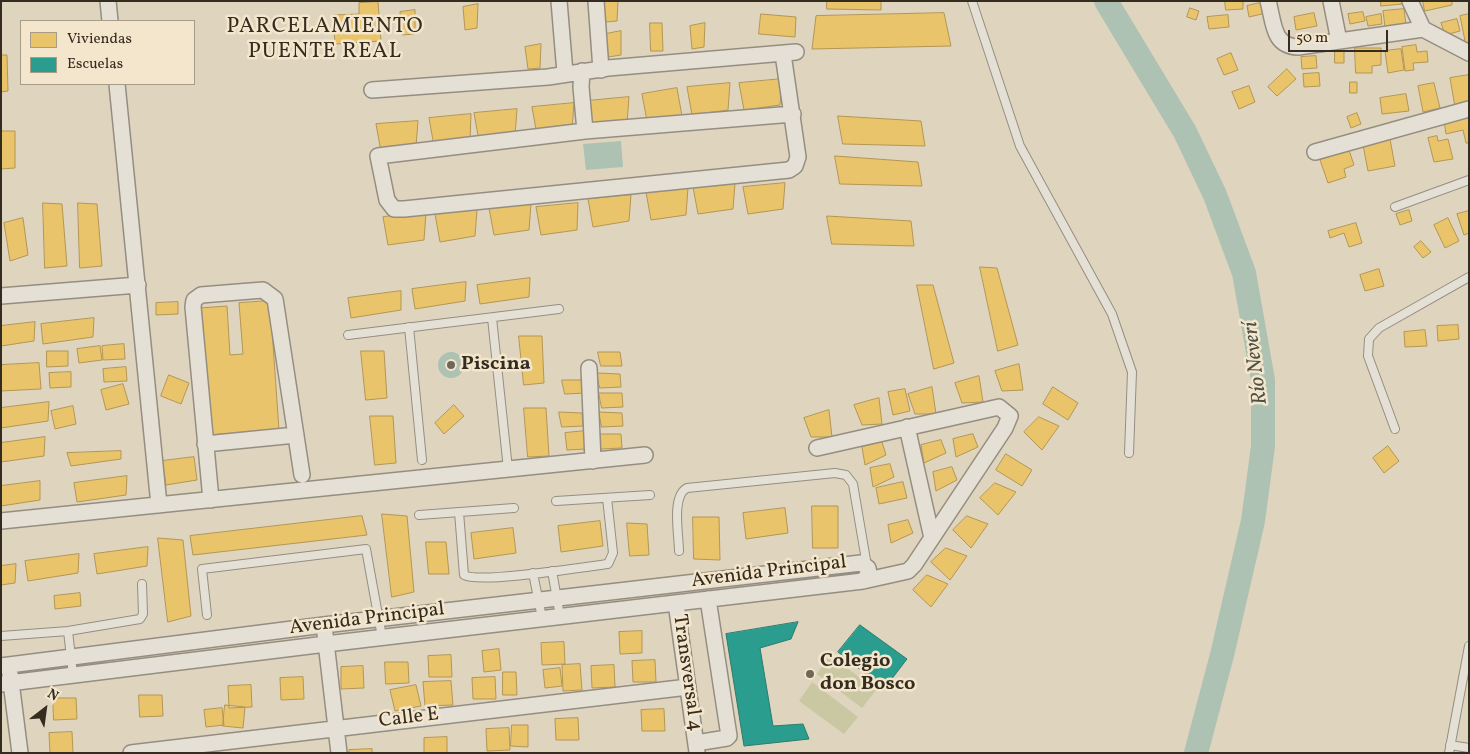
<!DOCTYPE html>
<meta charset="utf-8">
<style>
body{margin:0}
#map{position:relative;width:1470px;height:754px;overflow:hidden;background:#dfd4be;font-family:Vollkorn,serif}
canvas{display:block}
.frame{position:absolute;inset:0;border:2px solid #352c20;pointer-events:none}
.legend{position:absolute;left:20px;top:20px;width:175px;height:65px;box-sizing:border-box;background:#f3e6cc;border:1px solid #a79c87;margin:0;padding:6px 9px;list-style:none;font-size:15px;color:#352c20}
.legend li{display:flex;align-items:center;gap:10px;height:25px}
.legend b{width:25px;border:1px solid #a79c87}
.north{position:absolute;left:20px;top:684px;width:50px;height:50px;-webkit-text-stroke:4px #f3e6cc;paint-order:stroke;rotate:30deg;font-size:14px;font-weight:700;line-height:20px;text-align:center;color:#352c20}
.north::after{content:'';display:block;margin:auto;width:18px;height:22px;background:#352c20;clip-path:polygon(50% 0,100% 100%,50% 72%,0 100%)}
.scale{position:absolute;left:1288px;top:30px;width:100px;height:22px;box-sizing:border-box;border:2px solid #352c20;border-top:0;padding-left:6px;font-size:15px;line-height:18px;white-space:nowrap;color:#352c20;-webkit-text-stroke:4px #f3e6cc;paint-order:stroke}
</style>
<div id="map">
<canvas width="1470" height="754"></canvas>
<div class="frame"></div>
<ul class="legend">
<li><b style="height:14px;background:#e9c46a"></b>Viviendas</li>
<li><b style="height:14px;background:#2a9d8f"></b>Escuelas</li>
</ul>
<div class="north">N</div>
<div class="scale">50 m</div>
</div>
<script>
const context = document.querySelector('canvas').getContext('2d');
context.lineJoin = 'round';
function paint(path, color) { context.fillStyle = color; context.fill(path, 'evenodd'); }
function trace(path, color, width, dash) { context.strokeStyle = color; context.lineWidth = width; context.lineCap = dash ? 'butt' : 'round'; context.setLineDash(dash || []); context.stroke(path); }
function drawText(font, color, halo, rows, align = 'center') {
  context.font = font + ' Vollkorn,serif'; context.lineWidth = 5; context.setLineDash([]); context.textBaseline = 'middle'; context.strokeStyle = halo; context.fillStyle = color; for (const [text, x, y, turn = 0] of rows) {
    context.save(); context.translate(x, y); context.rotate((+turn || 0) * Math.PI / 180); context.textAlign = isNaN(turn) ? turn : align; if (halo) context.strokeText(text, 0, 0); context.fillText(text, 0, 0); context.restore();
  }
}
const green = new Path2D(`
 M830,655L876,690L862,708L817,674Z
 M812,682L858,717L844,734L799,701Z`);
const water = new Path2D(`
 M621,141L623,167L586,170L583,144Z
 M438 365a13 13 0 1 1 26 0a13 13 0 1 1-26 0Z`);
const homes = new Path2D(`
 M603,1H618L617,21L605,22Z
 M827,1H881V10L827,9Z
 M1225,1H1243V9L1226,10Z
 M1381,1H1402V4L1381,6Z
 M1423,1H1452V5L1425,11Z
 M378,2L381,41L335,44L333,15L359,14V3Z
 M1264,2L1266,13L1249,17L1247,6Z
 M478,4L477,28L465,30L463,7Z
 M1190,8L1199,11L1196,20L1187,17Z
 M1404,9L1406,25L1385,27L1383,11Z
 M415,10V34L402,35L400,12Z
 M1363,12L1365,21L1350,24L1348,14Z
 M944,13L951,46L812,49L816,16Z
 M1314,13L1317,26L1296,30L1294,17Z
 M761,14L796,17L795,37L759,34Z
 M1381,14L1382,24L1368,26L1366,17Z
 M1469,14V46H1466L1460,16Z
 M1228,15L1229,27L1209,29L1207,17Z
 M1457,19L1460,31L1445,35L1441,23Z
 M650,23H662L663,51H651Z
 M705,23L704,47L692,49L690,26Z
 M621,31V55L608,57L606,34Z
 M541,44L540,68L528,69L525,47Z
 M1416,45L1417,52L1427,51L1428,62L1413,63L1414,70L1405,71L1402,47Z
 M1355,48H1381V65L1372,66V73H1356Z
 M1401,49L1404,70L1388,73L1385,51Z
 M1335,51H1344V63H1335Z
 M1231,53L1238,70L1224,75L1217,59Z
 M1,55H7L8,91L1,92Z
 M1316,56L1317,68L1302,69L1301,57Z
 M1287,69L1296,79L1277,96L1268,87Z
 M1319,73L1320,86L1304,87L1303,74Z
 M1469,75V104L1455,107L1450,78Z
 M782,79L780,105L744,110L739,83Z
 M1350,82H1357V93H1350Z
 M730,83L728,110L692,115L687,87Z
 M1434,83L1440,108L1423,112L1418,86Z
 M1249,86L1255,102L1239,109L1232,92Z
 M677,88L682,116L647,121L642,94Z
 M1406,94L1409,111L1382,114L1380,98Z
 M629,97L627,123L592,128L587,101Z
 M574,103L572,130L537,135L532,107Z
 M517,109L515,136L479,141L474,113Z
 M1357,113L1361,124L1351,128L1347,117Z
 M471,114L470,141L434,146L429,118Z
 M838,116L921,121L925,146L843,144Z
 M1469,116V143H1466L1463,130L1446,134L1444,121Z
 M418,121L416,147L381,152L376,124Z
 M1,131H15V168L1,169Z
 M1437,136L1438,141L1448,139L1453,159L1434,162L1428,138Z
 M1390,139L1395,166L1368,171L1363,145Z
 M1349,150L1354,165L1344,169L1346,177L1328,183L1320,160Z
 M835,156L918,162L922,186L840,184Z
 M735,183L733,209L698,214L693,187Z
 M785,183L783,209L748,214L743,187Z
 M688,188L686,215L651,220L646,192Z
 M631,195L629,221L593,227L588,199Z
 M43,203L62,204L67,266L45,268Z
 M78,203L97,204L102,266L80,268Z
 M578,203L577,230L541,235L536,207Z
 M531,204L529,230L494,235L489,208Z
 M477,210L475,236L440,242L435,214Z
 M1409,210L1412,221L1400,225L1396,214Z
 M1469,211V233L1464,235L1457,214Z
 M426,213L424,240L388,245L383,217Z
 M827,216L911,221L914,246L832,244Z
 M23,218L28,255L10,261L4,223Z
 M1448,218L1459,241L1445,248L1434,225Z
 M1356,223L1362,243L1349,247L1344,233L1330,238L1328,231Z
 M1421,241L1431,252L1423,258L1414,247Z
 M980,267L997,268L1018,345L998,351Z
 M1379,269L1384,286L1365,291L1360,275Z
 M530,278L529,297L480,304L477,285Z
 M466,282L465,301L415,309L412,289Z
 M917,285H933L954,363L934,369Z
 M401,291V310L351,318L348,298Z
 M270,301L279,430L208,435L199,308L227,306L230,355L243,354L239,303Z
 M178,302V314L156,315V303Z
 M94,318L93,337L43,344L41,324Z
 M35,322L34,341L1,346V326Z
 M1458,325L1459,339L1438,341L1437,326Z
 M1425,330L1427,346L1405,347L1404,332Z
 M519,336H542L544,383L524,385Z
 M124,344L125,359L103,360L102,346Z
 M100,346L102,360L79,363L77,349Z
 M47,351H68V366L47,367Z
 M361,351H384L387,398L366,400Z
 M598,352H620L622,366H601Z
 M39,363L41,389L1,391V365Z
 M1019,364L1023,390L1002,391L995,371Z
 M126,367L127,381L104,382L103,369Z
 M71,372V387L50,388L49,373Z
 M597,373L620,374L621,387L600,388Z
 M169,375L189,383L181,404L161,396Z
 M979,376L983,402L962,403L955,383Z
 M562,380H585L586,393L565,394Z
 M123,384L129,404L106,410L101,390Z
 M932,387L936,414H915L908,394Z
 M1053,387L1078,403L1068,420L1043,404Z
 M905,389L910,411L893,415L888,392Z
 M599,393H622L623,407L602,408Z
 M879,398L882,424L862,425L854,405Z
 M49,402L48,421L1,428V408Z
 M454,405L464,416L444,434L435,423Z
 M73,406L76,424L55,429L51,411Z
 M524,408H546L549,456L528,457Z
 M829,410L832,437H811L804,418Z
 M559,412L582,413L583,426L562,427Z
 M599,412L622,413L623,426L602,427Z
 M370,416H393L396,463L375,465Z
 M1039,417L1059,426L1042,450L1024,432Z
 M585,431L586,449L567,450L565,433Z
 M598,434H621L622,448L601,449Z
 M973,434L978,447L956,457L953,439Z
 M45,437L44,456L1,462V443Z
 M941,440L946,453L924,463L921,445Z
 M882,442L886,455L865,465L862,447Z
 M1388,446L1399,461L1384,473L1373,458Z
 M121,451V459L71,466L67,453Z
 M1006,454L1032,470L1022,486L996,470Z
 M194,457L197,480L166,485L162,461Z
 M890,464L894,477L873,487L870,468Z
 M952,467L957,480L936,491L933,472Z
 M127,476L126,495L77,502L74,483Z
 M40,481V500L1,506V486Z
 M903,482L907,498L879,504L876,488Z
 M995,483L1016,492L998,515L980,498Z
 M812,506H838V548H813Z
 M785,508L788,533L746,539L743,513Z
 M382,514L407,516L414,592L392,597Z
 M362,516L367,535L193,555L190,536Z
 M967,516L988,524L971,548L953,530Z
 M693,517H719L720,560L694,559Z
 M908,520L913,533L891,543L888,525Z
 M600,521L603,546L561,552L558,526Z
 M627,523L647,524L649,555L630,556Z
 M513,528L516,553L474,559L471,533Z
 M158,538L183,540L191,616L168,622Z
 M426,542H446L449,574H429Z
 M148,547L147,566L97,574L94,554Z
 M946,548L967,556L950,580L931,562Z
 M79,554L78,573L28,581L25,561Z
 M16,564L15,583L1,585V566Z
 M927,575L948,584L931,607L913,590Z
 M80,593L81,606L55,609L54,596Z
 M642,631V653L620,654L619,632Z
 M564,642L565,664L542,665L541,643Z
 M499,649L501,670L484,672L482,651Z
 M451,655L452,677H429L428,656Z
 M655,660L656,682H633L632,661Z
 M385,662H408L409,683L386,684Z
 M580,664L582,690L563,691L562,665Z
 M614,665L615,687L592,688L591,666Z
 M363,666L364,688L341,689V667Z
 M560,668L562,686L545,688L543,670Z
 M503,672H516L517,695H503Z
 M303,677L304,699L281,700L280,678Z
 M495,677L496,699H473L472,678Z
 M451,681L453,705L425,706L423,682Z
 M251,685L252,707L229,708L228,686Z
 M416,685L421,706L395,711L390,690Z
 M139,695H162L163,716L140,717Z
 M53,698H76L77,719L54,720Z
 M225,705L245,707L243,728L223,726Z
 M222,708L224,725L206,727L204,710Z
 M664,709L665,731H642L641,710Z
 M578,718L579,740H556L555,719Z
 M512,725H528V747L511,746Z
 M509,728L510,750L487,751L486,729Z
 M72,732L73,753H50L49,733Z
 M447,737V753H424V738Z
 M372,749V753H349V750Z`);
const schools = new Path2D(`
 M798,622L791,639L760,648L773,726L803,724L809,739L744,746L726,634Z
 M860,625L907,659L884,689L838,652Z`);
const river = new Path2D(`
 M1106,1L1185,132L1215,195L1244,273L1263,380V446L1253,521L1222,655L1196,753`);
const lane = new Path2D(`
 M972,1L1020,146L1112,314L1132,372L1129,453
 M1395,207L1469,180
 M492,318L508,469
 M409,327L422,460
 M348,335L559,309
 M1395,429L1368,356L1369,339L1379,328L1469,277
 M556,501L650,495
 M459,512L464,575C480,584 583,567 608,564L613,553L607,498
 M419,515L514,508
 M679,551C679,535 671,496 687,488L835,473L846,475L853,484L867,566
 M552,571L560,616
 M533,573L542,618
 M207,615L202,569L366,549L382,637
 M68,631L73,675
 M1,636L68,631L140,619L143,614L142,584
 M1450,745L1469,748
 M1449,753L1469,646`);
const street = new Path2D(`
 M108,1L110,21
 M559,1L565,73
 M596,1L601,70
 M1268,1C1274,22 1272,46 1298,47L1423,29
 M1331,1L1339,41
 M1410,1L1423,29L1469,53
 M783,54L798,157L795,166L789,170L404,209H394L387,200L378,156L585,131L793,114
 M582,71L581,87L585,131
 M117,84L159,505
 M372,90L548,77L608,68L796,52
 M1315,152L1469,109
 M1,296L138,285
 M589,368L593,461
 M907,427L932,538
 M205,444L296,435
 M817,448L999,407L1010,416L1005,428L914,565L908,571L863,581
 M211,500L193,307L194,300L201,295L263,290L275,299L302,475
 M1,521L645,455
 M676,603L697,752
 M325,634L339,753
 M1,666L324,625L861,563L868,568L869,573L863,581L326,644L1,684
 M10,674L20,753
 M696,743L727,738L729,736L708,599
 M131,753L688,687`);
const markers = [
 [451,365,5,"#706757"],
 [810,674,5,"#706757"]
];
const poiNames = [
 ["Piscina",461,365],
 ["Colegio",820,662],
 ["don Bosco",820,685]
];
const streetNames = [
 ["Avenida Principal",769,573,-7],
 ["Avenida Principal",367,620,-7],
 ["Transversal 4",686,673,82],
 ["Calle E",409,719,-7]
];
const waterNames = [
 ["Río Neverí",1257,363,-97]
];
const quarterNames = [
 ["PARCELAMIENTO",325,28],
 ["PUENTE REAL",325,53]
];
paint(green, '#c9c8a2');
paint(water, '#aec2b4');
paint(homes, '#e9c46a');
trace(homes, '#b39654', 1);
paint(schools, '#2a9d8f');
trace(schools, '#2d7b6e', 1);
trace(river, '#aec2b4', 24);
trace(lane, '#958e80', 10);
trace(street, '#958e80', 18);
trace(lane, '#e5e0d5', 8);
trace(street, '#e5e0d5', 15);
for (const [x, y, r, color] of markers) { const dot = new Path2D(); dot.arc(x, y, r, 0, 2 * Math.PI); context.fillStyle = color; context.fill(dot); trace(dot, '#f3e6cc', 2); }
drawText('bold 20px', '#352c20', '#f3e6cc', poiNames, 'left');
drawText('20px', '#352c20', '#f3e6cc', streetNames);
drawText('italic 21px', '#4e5044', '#f3e6cc', waterNames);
context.letterSpacing = '1px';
drawText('22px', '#352c20', '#f3e6cc', quarterNames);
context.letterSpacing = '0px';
</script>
